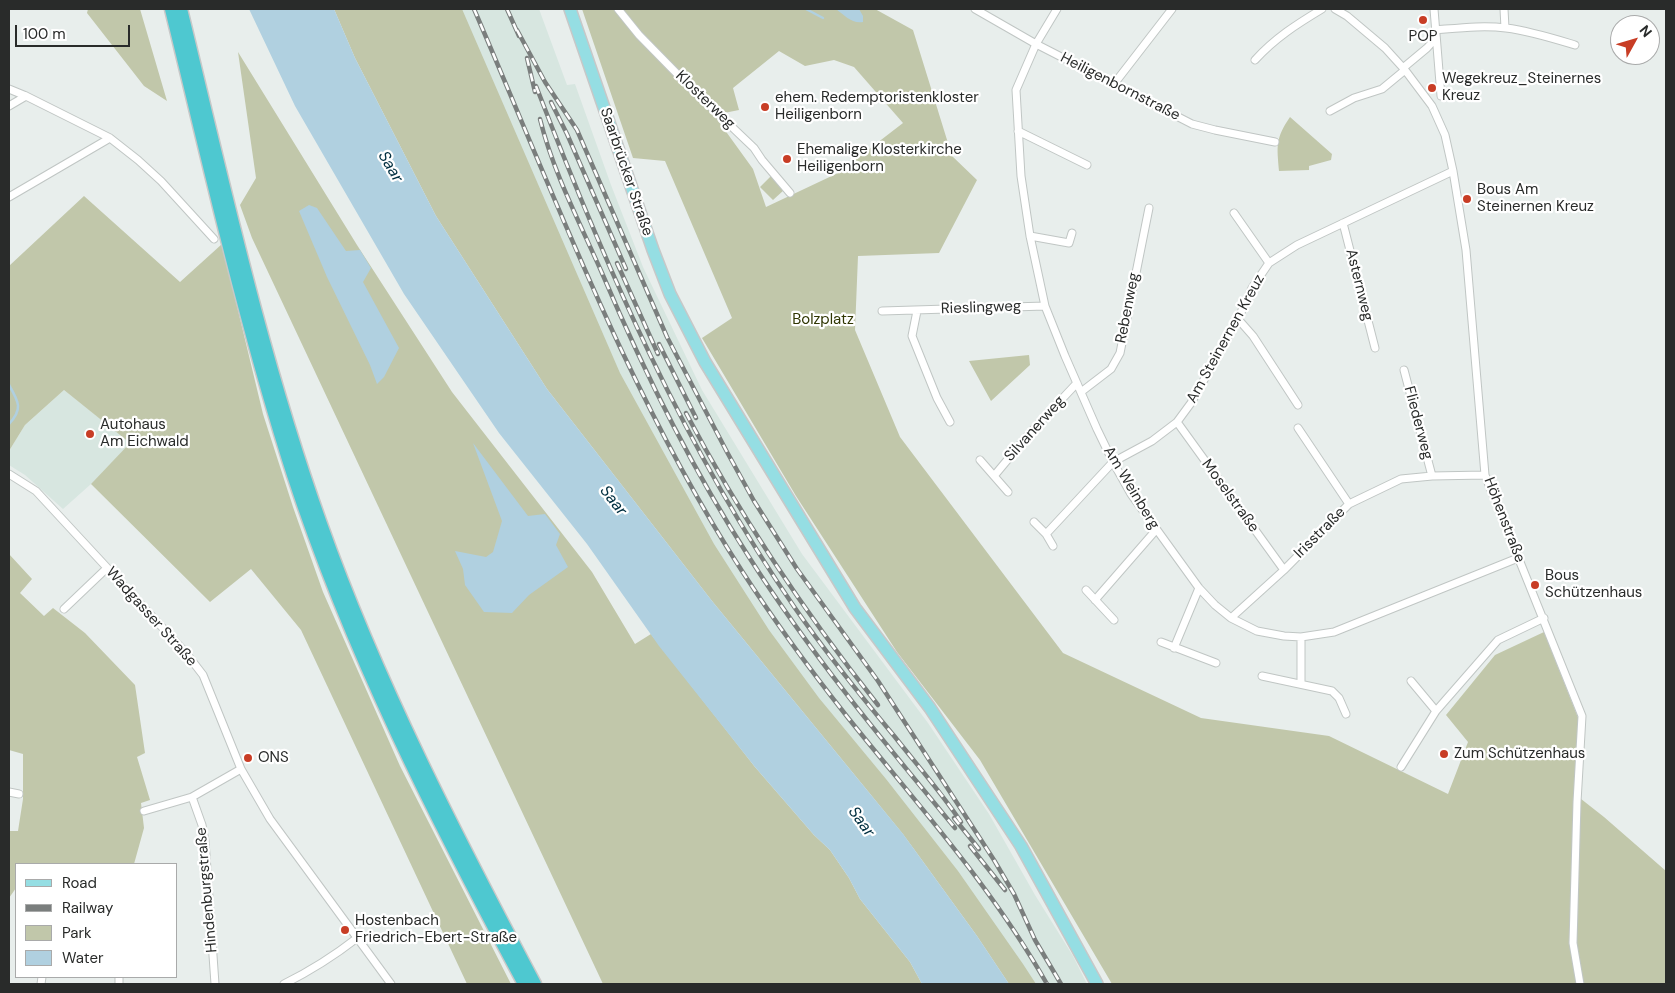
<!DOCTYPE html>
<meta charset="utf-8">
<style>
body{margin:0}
#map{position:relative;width:1675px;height:993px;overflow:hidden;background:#e8eeec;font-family:"DM Sans",sans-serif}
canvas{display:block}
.frame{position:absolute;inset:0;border:10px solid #292b2a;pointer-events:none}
.legend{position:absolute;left:15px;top:863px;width:162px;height:115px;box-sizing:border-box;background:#fff;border:1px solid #a9aaaa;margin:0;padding:6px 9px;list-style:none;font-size:15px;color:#292b2a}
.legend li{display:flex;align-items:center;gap:10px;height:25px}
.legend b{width:25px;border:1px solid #a9aaaa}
.north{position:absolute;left:1610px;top:15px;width:50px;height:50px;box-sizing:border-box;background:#fff;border:1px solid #a9aaaa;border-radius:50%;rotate:51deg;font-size:14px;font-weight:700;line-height:20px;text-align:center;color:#292b2a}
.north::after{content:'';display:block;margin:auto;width:18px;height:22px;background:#c83d25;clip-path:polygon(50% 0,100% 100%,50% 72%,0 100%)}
.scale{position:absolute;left:15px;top:25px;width:115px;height:22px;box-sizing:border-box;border:2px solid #292b2a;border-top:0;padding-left:6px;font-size:15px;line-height:18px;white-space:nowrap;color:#292b2a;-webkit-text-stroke:4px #fff;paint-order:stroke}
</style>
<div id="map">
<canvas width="1675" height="993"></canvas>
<div class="frame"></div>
<ul class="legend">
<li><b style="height:6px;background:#95dee3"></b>Road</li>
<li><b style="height:6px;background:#7a7e7d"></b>Railway</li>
<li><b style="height:14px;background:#c1c7aa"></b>Park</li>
<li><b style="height:14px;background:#b0d0e0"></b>Water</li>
</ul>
<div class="north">N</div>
<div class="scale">100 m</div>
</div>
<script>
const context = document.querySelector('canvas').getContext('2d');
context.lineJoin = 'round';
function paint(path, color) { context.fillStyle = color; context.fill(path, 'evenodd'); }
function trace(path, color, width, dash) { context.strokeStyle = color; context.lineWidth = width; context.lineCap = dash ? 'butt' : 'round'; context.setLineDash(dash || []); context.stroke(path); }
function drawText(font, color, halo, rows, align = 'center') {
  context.font = font + ' "DM Sans",sans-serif'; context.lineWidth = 4.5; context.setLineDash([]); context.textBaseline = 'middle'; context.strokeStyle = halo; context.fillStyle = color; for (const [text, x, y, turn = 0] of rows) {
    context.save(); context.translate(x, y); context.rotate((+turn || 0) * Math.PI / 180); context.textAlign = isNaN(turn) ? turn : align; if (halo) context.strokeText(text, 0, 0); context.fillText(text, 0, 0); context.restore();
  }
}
const built = new Path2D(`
 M449,9H539L567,85L575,84L611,185L643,267L702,390L802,554L928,723L989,814L1035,895L1073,956L1087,984H1020L708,587Z
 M64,390L131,443L91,484L63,509L25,475L9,465V451L25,425Z`);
const green = new Path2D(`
 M88,9H140L167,101L144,86L87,13Z
 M334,9H462L620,373L714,544L769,630L819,698L886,779L958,871L1023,964L1036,984H1009L977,936L903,834L712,601L547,389L436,216L355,58Z
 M582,9H875L913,30L952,156L977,180L939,253L858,256L855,330L900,437L1063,653L1201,718L1329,736L1448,794L1468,742L1446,715L1495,655L1544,632L1579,720L1576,795L1604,817L1666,871V984H1112L980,760L897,652L796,496L702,338L732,318L665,161L633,158ZM779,51L805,66L834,60L854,67L903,123L838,173L766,207L753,169L714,115L739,110L733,88Z
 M238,52L357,245L452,392L592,572L635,644L651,634L755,767L814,835L830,850L849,878L860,899L910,962L922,984H603L252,238L240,205L256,178Z
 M1290,117L1332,154L1331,160L1309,166V170L1279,171C1277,146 1275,139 1290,117Z
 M771,176L784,190L773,200L760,187Z
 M84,196L180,282L222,244L263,414L293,507L323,592L400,766L511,984H467L301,630L251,569L210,602L91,484L130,443L64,390L25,425L9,451V266Z
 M1029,355L1030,365L991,401L969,361Z
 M9,554L32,579L20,593L44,616L53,608L85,633L135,685L145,753L137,757L150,800L141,803L144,828L134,864H16V888L9,898V831H18L23,799V754L9,750Z`);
const water = new Path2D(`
 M249,9H334L355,58L436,216L547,389L712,601L903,834L977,936L1009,984H922L910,962L860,899L849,878L830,850L814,835L755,767L659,646L587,544L499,433L404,294L295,106Z
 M836,9H859L863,16V22C852,24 844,15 836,9Z
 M309,205L317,208L346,251L360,250L371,268L363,282L399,348L384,377L377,384L370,365L327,277L299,211Z
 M473,443L528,516L545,514L560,534L556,545L568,567L529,595L512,613L484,612L465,585L463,569L455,551L486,557L493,552L502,521Z`);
const stream = new Path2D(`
 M806,9L823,18
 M9,385C19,402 23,409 9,424`);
const minor = new Path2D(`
 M618,9L639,35L689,86L754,148L762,160L790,193
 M975,9L1036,44L1192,124L1215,130L1275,142
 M1057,9L1036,44L1016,90L1021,176L1030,236L1045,306L1065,356L1097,429L1113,462L1131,494L1199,588L1215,605L1231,618L1257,631L1284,636L1301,637L1334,632L1518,558
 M1335,9L1347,16L1385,48L1405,70L1432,106L1445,135L1453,171L1466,250L1485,475L1582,716L1577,802L1573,943L1580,984
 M1434,9L1441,96
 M1504,9L1505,28
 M1435,30C1459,28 1483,25 1506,28C1530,31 1552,38 1575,45
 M1255,60C1275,38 1297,24 1322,9
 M1403,68L1427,48L1436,38
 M1114,84L1172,9
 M9,89L26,96L110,138L138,160L161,181L214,239
 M9,106L26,96
 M1330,111L1354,98L1382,89L1405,70
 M1018,131L1087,165
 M9,197L110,138
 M1234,213L1269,263
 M1343,223L1375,348
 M1030,236L1069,243L1072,233
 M882,311L1045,306
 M917,311L912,336L937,398L950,422
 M1238,319L1253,336L1298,405
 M1404,370L1432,476
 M1081,392L1111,369L1120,353L1149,208
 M1177,422L1284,570
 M1298,428L1349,504
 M980,460L1008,492
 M9,474L36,491L186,653L203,675L241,769L270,819L391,984
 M994,476L1029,434L1077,383
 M1034,522L1046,534L1053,546
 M1046,534L1113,462L1152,441L1177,422L1191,403L1238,319L1252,288L1269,263L1297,245L1453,171
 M1086,590L1114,620
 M1095,600L1156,530
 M64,609L107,568
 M1231,618L1284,570L1349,504L1401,479L1432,476L1485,475
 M1161,642L1216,663
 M1174,648L1199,588
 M1262,676L1332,691L1339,698L1346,714
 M1411,681L1436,711
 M1301,683V637
 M1401,767L1436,711L1498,640L1544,618
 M9,792L19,794
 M144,811L192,797
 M41,984L42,977
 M119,984V977
 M215,984L205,841L202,825L192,797L241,769
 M284,984C310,971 334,956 357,938`);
const primary = new Path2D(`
 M570,9L653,250L670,294L705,362L855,608L930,708L1021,846L1097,984`);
const motorway = new Path2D(`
 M171,9C209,164 244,322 293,475C351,652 436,820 524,984
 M181,9C223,181 261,356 321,524C378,684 456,835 535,984`);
const rail = new Path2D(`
 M474,9C556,199 629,396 742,571C775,622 811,671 849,719C918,805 992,887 1047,984
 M507,9L519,36
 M517,30L545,82L577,130L667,337L727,452L754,501L797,569L878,681L994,860L1014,894L1035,940L1061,984
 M527,58L535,92
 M536,86C606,268 684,447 795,608C826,653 860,695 895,737C917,765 941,792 961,822
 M551,102L567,134L626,269
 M540,119C553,172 580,223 602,273C644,372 691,467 749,557C810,653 883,741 955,828
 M617,263L658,354
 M659,344L696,418
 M686,413C740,516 805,613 878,705
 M954,818L979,849
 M970,846L1005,890`);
const markers = [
 [1423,20,5,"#c83d25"],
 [1432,88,5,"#c83d25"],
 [765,107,5,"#c83d25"],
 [787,159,5,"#c83d25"],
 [1467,199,5,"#c83d25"],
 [90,434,5,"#c83d25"],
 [1535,585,5,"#c83d25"],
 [1444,754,5,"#c83d25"],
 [248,758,5,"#c83d25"],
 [345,930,5,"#c83d25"]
];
const poiNames = [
 ["POP",1423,37,"center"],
 ["Wegekreuz_Steinernes",1442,79],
 ["Kreuz",1442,96],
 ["ehem. Redemptoristenkloster",775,98],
 ["Heiligenborn",775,115],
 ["Ehemalige Klosterkirche",797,150],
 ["Heiligenborn",797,167],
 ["Bous Am",1477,190],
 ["Steinernen Kreuz",1477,207],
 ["Autohaus",100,425],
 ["Am Eichwald",100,442],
 ["Bous",1545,576],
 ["Schützenhaus",1545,593],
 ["Zum Schützenhaus",1454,754],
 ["ONS",258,758],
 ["Hostenbach",355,921],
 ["Friedrich-Ebert-Straße",355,938]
];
const streetNames = [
 ["Heiligenbornstraße",1120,87,27],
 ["Klosterweg",705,100,44],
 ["Saarbrücker Straße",626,172,71],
 ["Asternweg",1359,285,76],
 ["Rieslingweg",981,308,-2],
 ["Rebenweg",1128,308,-79],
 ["Am Steinernen Kreuz",1226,339,-61],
 ["Fliederweg",1418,423,75],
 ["Silvanerweg",1035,429,-48],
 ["Am Weinberg",1131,488,59],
 ["Moselstraße",1230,496,54],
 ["Höhenstraße",1504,520,69],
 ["Irisstraße",1320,533,-45],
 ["Wadgasser Straße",151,617,48],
 ["Hindenburgstraße",207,890,-95]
];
const parkNames = [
 ["Bolzplatz",823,320]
];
const waterNames = [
 ["Saar",390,167,59],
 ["Saar",613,501,52],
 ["Saar",861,822,54]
];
paint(built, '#d7e6e0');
paint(green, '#c1c7aa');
paint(water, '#b0d0e0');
trace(stream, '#b0d0e0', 2.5);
trace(minor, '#c0c6c4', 9);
trace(primary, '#c7c8c8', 14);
trace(motorway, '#c7c8c8', 15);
trace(minor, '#fff', 7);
trace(primary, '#95dee3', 11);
trace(motorway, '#4ec8d0', 12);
trace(rail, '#7a7e7d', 4.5);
trace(rail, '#fff', 2.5, [8]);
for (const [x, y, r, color] of markers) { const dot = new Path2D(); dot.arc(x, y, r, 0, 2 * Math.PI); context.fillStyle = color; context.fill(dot); trace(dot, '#fff', 2); }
drawText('15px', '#292b2a', '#fff', poiNames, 'left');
drawText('15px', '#292b2a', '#fff', streetNames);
drawText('15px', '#303602', '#fff', parkNames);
drawText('italic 16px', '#002f40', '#fff', waterNames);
</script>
